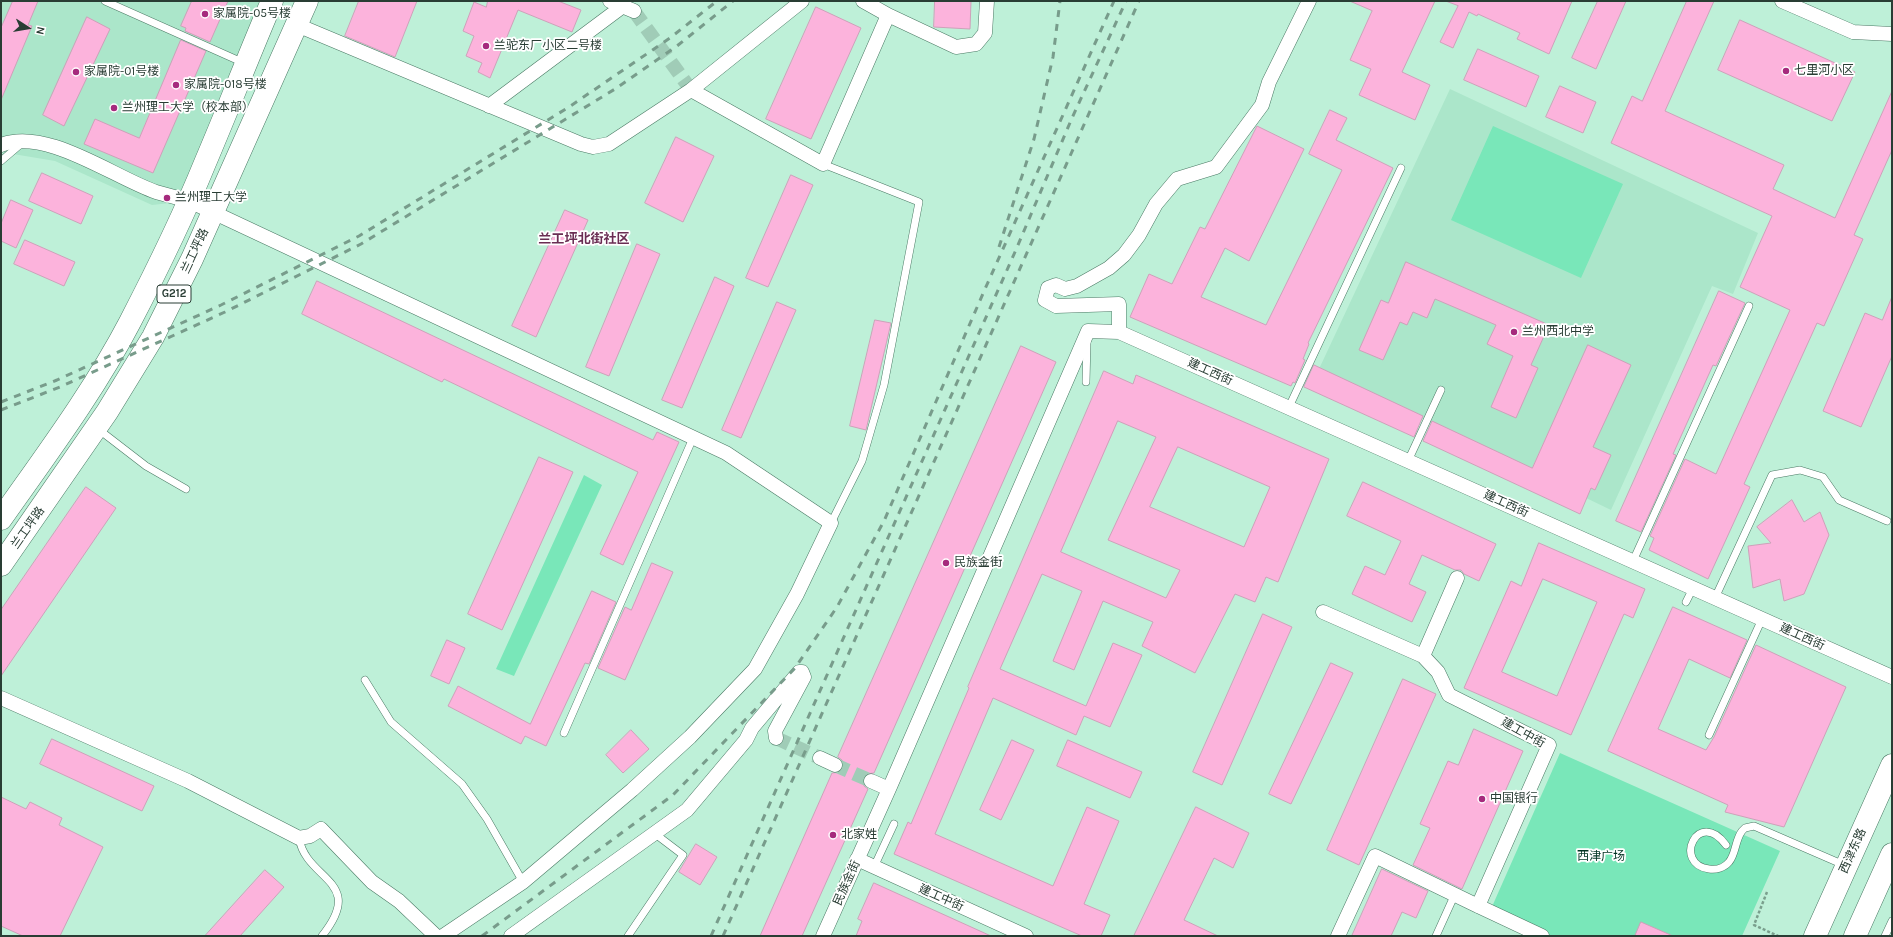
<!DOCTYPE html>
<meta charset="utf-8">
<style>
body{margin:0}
#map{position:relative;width:1893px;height:937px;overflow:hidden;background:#bef0d8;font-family:Karla,sans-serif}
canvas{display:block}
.frame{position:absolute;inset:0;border:2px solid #293d34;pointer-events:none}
.north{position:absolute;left:8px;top:8px;width:40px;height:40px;-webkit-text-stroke:3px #fff;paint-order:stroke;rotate:102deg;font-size:11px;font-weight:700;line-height:16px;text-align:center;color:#293d34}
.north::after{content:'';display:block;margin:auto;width:14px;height:18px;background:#293d34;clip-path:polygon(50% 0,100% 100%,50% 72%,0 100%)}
</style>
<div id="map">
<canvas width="1893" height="937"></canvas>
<div class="frame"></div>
<div class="north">N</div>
</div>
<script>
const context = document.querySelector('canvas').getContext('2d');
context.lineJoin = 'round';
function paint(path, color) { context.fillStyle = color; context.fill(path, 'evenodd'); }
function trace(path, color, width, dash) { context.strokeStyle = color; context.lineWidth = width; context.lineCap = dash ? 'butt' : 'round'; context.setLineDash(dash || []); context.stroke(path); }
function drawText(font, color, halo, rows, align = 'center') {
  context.font = font + ' Karla,"Noto Sans SC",sans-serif'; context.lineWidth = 3.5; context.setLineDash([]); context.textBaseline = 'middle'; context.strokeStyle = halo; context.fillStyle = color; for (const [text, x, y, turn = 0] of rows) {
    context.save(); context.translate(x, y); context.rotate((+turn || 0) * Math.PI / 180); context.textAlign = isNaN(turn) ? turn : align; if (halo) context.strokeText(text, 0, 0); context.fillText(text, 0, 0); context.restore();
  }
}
const built = new Path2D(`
 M1,1H272L189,201L152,205L55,161L1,152Z
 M1450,89L1758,233L1733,294L1712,286L1611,510L1319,369Z`);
const green = new Path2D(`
 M1493,126L1623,184L1581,278L1451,220Z
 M584,475L602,485L514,676L496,669Z
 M1560,753L1780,851L1742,936H1528L1487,918Z`);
const building = new Path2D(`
 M13,1H38L28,25L32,26L1,100V28Z
 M192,1H228L210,42L185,31L186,28L181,26Z
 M359,1H417L395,57L345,36Z
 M488,1H558L581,10L572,32L518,10L490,78L478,72L482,63L466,56L474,36L463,31L474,2L486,7Z
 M935,1H971L970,29L934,27Z
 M1350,1H1435L1402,72L1430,85L1415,120L1359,95L1371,69L1350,60L1372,11Z
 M1446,1H1572L1549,54L1517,39L1520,33L1478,14L1477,16L1469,12L1453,48L1440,42L1458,6Z
 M1598,1H1626L1596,69L1572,58Z
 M1687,1H1714L1665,111L1784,165L1773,189L1835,218L1892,91V150L1854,235L1863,239L1824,326L1817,323L1744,484L1750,487L1708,579L1649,550L1654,538L1650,536L1685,459L1716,474L1790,310L1740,287L1772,216L1611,143L1632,96L1642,101Z
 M816,7L861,28L811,139L766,119Z
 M87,17L110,29L64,126L43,115Z
 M1740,20L1855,72L1832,121L1718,70Z
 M181,40L206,51L153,173L84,144L95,119L139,138Z
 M1478,49L1539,76L1526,107L1464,80Z
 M1560,86L1596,102L1583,133L1546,117Z
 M1330,110L1347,118L1336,140L1393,168L1308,343L1309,344L1303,359L1305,360L1295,383L1293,382L1291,386L1130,317L1149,274L1172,284L1200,227L1205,229L1257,126L1304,149L1249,261L1225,248L1201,297L1266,325L1342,170L1309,154Z
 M676,137L714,156L683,222L645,203Z
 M42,173L93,196L81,224L29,201Z
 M791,175L813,185L768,287L746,278Z
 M11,200L33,210L16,248L1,241V224Z
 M565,210L588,220L536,337L512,326Z
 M25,240L75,262L64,286L14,264Z
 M637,244L660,254L609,376L586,367Z
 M1406,262L1549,325L1531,365L1538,368L1516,418L1491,407L1513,356L1487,344L1496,325L1435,299L1427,318L1413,312L1407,325L1400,322L1383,360L1359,350L1381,300L1388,303Z
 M715,277L734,286L682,408L662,400Z
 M317,281L653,440L657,432L679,442L623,565L600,554L638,472L444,379L442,382L302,314Z
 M1719,291L1745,303L1716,366L1713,365L1673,454L1676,455L1641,532L1616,521Z
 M1892,297V356L1861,427L1823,411L1865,313L1882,320Z
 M777,302L796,310L741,438L722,430Z
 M875,320L891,323L866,430L850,426Z
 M1588,345L1631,365L1593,447L1611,455L1595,490L1591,488L1580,514L1423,441L1432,421L1532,468Z
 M1021,346L1056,362L874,773L866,774L863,778L864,786L868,789L802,936H760L832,773L840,772L843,768L842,760L838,757Z
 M1314,365L1423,416L1414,437L1304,387Z
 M1104,371L1133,384L1136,375L1329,459L1278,582L1266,577L1255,602L1235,594L1195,673L1142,646L1153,622L1103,601L1074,670L1053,661L1082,591L1042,574L1000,669L1086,706L1113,643L1142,655L1110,727L1084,716L1076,735L993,698L935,834L1053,886L1087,807L1119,821L1084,904L1110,915L1101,936H1082L894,854L908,822L911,824L969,688L968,687ZM1118,421L1156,437L1108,540L1180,570L1166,598L1061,552ZM1178,447L1270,487L1244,547L1150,507Z
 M539,457L573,472L502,630L468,614Z
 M1363,482L1496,544L1479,581L1464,574L1461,570H1455L1422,555L1409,584L1426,592L1412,622L1352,594L1365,566L1385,575L1401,541L1347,516Z
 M86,487L116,508L1,676V610Z
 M1792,500L1804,522L1820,512L1829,535L1804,594L1784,601L1780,579L1753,588L1748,546L1771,543L1757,527Z
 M1539,543L1645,589L1633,618L1624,614L1571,735L1464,688L1511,581L1521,586ZM1543,579L1597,602L1557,696L1502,672Z
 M652,563L673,572L625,680L598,668L625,607L631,610Z
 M592,591L616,602L589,664L585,663L546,746L525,736L521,744L448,706L458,686L530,724Z
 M1673,607L1747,640L1730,678L1689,659L1658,729L1706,750L1714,737L1756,645L1846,687L1784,827L1725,812L1728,805L1608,751Z
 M1263,614L1292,627L1222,785L1193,772Z
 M447,640L465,648L449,684L431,676Z
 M1331,663L1353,673L1291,804L1269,794Z
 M1403,679L1436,694L1359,865L1327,850Z
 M1474,729L1523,751L1462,889L1413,865L1430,828L1420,824L1448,761L1458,765Z
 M631,730L649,749L623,773L606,755Z
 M52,739L154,786L142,811L40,764Z
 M1012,740L1034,750L1001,820L980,810Z
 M1068,740L1142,772L1130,798L1057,766Z
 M1,797L26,809L30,802L62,818L59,825L103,847L60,936H23L1,926Z
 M1196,807L1249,833L1233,868L1214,858L1184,920L1218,936H1134Z
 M696,844L717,857L700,885L679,872Z
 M1382,869L1428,891L1416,918L1402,912L1391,936H1352Z
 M265,870L284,887L240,936H205Z
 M874,883L991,936H856L862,921L858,919Z
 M1641,922L1673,936H1635Z`);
const minorTunnel = new Path2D(`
 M634,11L691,90
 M776,738L820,758
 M835,765L871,781`);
const path = new Path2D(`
 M1767,892L1754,925L1778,936`);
const service = new Path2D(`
 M105,1L244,63
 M1,161L22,143
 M823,164L919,202L884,385L862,461L831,523
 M1086,382L1087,341
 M1289,407L1401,168
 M98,429L146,466L186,489
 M1408,461L1441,390
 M1633,561L1749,306
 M1715,598L1772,475L1800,470L1823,477L1839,500L1887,521
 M1686,602L1693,588
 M365,680L391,722L462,784L487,819L523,882
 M564,733L693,438
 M1709,735L1762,619
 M299,838C306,881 367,880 322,936
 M1726,845C1698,807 1672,864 1709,869C1716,870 1724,868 1729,862C1736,854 1735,840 1742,831L1745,828L1754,826L1844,865
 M874,867L894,824
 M628,936L683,855L654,833
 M1436,936L1455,894
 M1885,936L1892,921`);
const minor = new Path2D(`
 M610,1L634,11
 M863,1L888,15
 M1782,1L1853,32L1892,34
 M297,25L581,144L593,147L609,144L691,90L823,164L888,15L956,47L976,44L985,33L987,1
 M691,90L802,1
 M489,106L623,6
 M1,145C46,127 113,177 156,192C167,195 178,198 189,201L726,453L831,523L797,594L755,669L690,737L632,790L523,882L443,936
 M1119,332V304L1056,306L1045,300L1048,288L1056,285L1065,289L1077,286L1109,268L1124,255L1139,235L1156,204L1177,179L1216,167L1262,105L1269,82L1309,1
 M1323,612L1423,656L1438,672L1449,695L1549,745L1478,906L1375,856L1338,936
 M1423,656L1457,578
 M1,698L188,781L299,838L310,836L321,829L372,882L399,901L436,936
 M820,758L835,765
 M871,781L889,789
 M857,859L1026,936
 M1478,906L1542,936
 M511,936L687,810L746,740L752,728L799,672H802L804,677L775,731L776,738
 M823,936L889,789L1088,331L1119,332L1892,677`);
const primary = new Path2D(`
 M1815,936L1892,765
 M1855,936L1892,854`);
const trunk = new Path2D(`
 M1,519C46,455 94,391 130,322C157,270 183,217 205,163C228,109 249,55 272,1
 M1,565L107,412L153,337L192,259L307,1`);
const rail = new Path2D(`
 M999,247L1034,139L1053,57L1060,1
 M1,402L57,380L221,305L359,236L569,107L670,38L717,1
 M1,410L60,387L225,312L361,244L615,89L677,46L733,1
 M482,936L673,795L795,668L837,607L884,521L985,289L1114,1
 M711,936L1015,252L1072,118L1126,1
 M723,936L1139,1`);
const markers = [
 [205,14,4,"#a52a7d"],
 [486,46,4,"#a52a7d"],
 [1786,71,4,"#a52a7d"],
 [76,72,4,"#a52a7d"],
 [176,85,4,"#a52a7d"],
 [114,108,4,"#a52a7d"],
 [167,198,4,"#a52a7d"],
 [1514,332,4,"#a52a7d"],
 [946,563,4,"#a52a7d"],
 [1482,799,4,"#a52a7d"],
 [833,835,4,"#a52a7d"]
];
const shields = [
 [174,294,34]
];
const shieldNames = [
 ["G212",174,294]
];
const poiNames = [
 ["家属院-05号楼",213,14],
 ["兰驼东厂小区二号楼",494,46],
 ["七里河小区",1794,71],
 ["家属院-01号楼",84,72],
 ["家属院-018号楼",184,85],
 ["兰州理工大学（校本部）",122,108],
 ["兰州理工大学",175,198],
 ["兰州西北中学",1522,332],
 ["民族金街",954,563],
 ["中国银行",1490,799],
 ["北家姓",841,835]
];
const streetNames = [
 ["兰工坪路",195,251,-65],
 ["建工西街",1210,372,24],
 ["建工西街",1506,504,24],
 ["兰工坪路",28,528,-55],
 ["建工西街",1802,637,24],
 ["建工中街",1523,733,29],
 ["西津东路",1853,851,-66],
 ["民族金街",847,883,-66],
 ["建工中街",941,898,24]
];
const parkNames = [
 ["西津广场",1601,857]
];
const neighbourhoodNames = [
 ["兰工坪北街社区",584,239]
];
paint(built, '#abe6ca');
paint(green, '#79e7b9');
paint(building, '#fcb3dc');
trace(building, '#cda1b9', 1);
trace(minorTunnel, '#a0ccb7', 14, [14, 7]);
trace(service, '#4a7964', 8);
trace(minor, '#4a7964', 15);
trace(primary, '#4a7964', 23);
trace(trunk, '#4a7964', 23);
trace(path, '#7a9f8d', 2.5, [3, 2]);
trace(service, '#fff', 7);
trace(minor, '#fff', 14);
trace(primary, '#fff', 22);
trace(trunk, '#fff', 22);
trace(rail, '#789c8b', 3, [7, 7]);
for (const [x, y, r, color] of markers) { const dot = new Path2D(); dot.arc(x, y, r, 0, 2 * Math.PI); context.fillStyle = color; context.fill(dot); trace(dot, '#fff', 1.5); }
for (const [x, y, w] of shields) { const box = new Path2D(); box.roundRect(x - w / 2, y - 9, w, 18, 3); context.fillStyle = '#fff'; context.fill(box); trace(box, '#293d34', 1); }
drawText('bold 11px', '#293d34', null, shieldNames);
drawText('12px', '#293d34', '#fff', poiNames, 'left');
drawText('12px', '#293d34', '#fff', streetNames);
drawText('12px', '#032', '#fff', parkNames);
drawText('bold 13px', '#6a2d53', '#fff', neighbourhoodNames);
</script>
